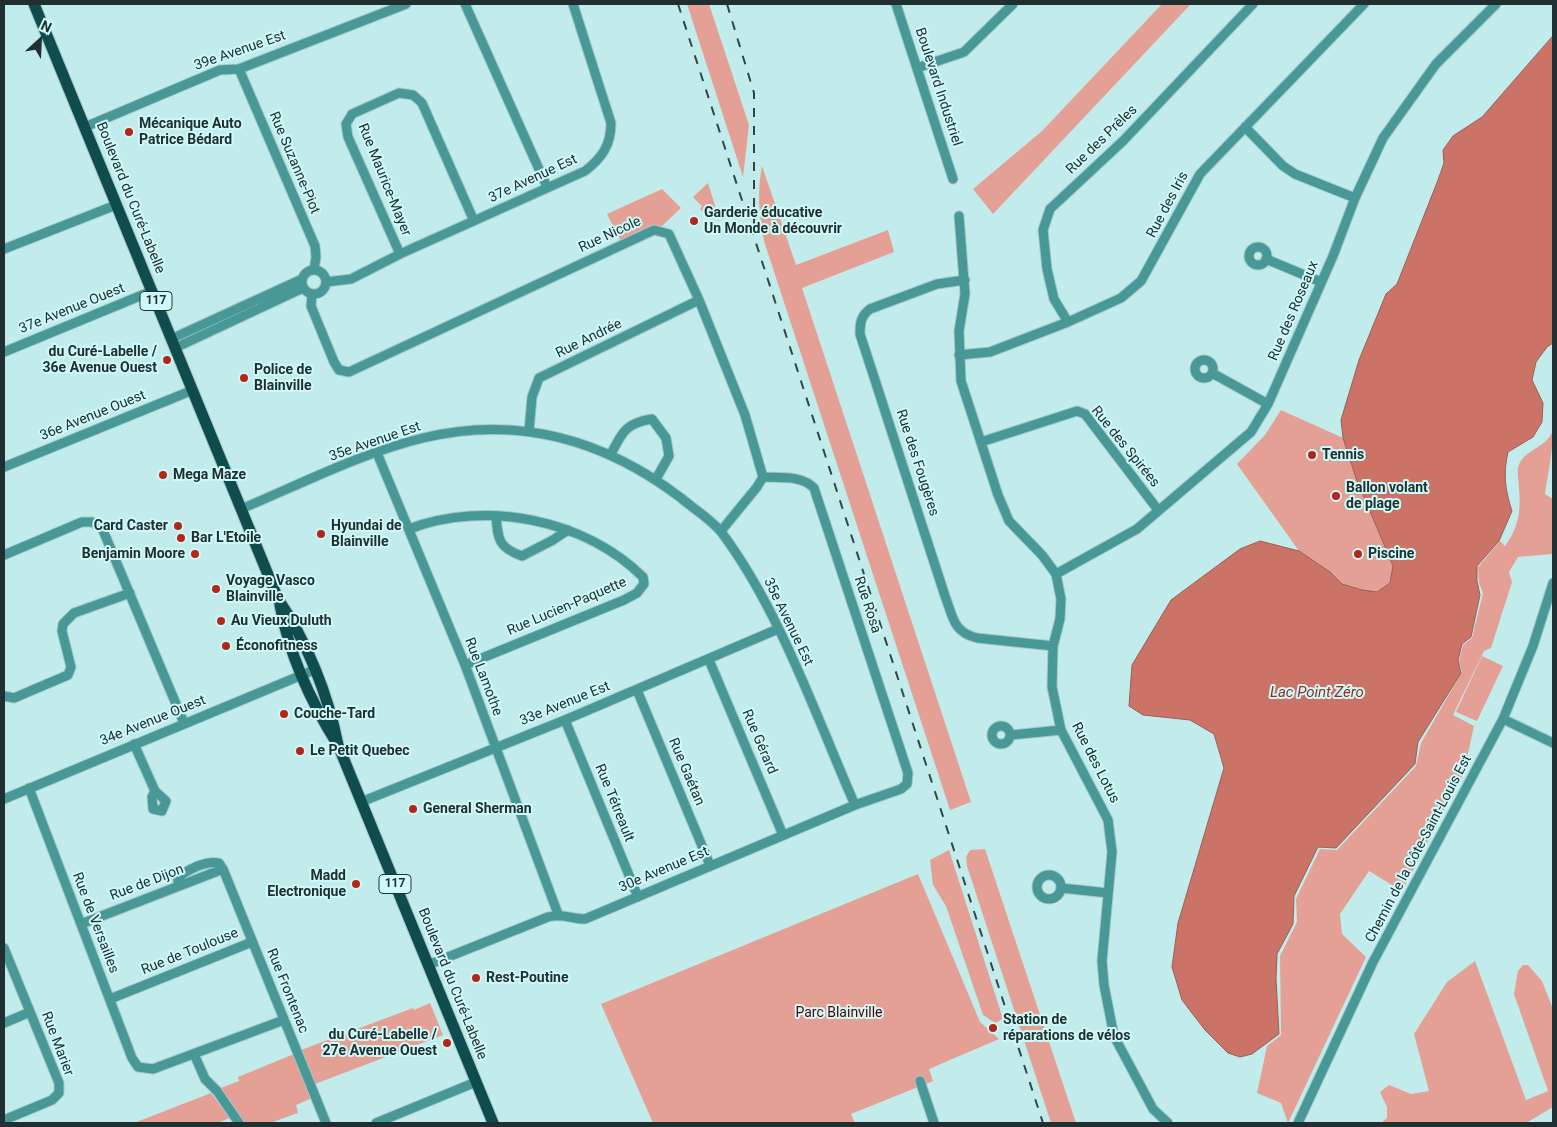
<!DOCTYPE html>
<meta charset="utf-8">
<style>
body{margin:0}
#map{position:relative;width:1557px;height:1127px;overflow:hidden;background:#c2eceb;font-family:Roboto,sans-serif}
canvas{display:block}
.frame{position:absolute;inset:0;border:5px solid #203030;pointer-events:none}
.north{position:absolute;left:15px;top:15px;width:50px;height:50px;-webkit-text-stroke:4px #cff9f8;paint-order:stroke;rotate:25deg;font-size:14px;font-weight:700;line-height:20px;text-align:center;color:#203030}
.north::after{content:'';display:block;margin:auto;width:18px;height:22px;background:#203030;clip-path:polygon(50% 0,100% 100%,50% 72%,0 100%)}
</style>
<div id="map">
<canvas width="1557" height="1127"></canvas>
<div class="frame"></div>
<div class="north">N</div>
</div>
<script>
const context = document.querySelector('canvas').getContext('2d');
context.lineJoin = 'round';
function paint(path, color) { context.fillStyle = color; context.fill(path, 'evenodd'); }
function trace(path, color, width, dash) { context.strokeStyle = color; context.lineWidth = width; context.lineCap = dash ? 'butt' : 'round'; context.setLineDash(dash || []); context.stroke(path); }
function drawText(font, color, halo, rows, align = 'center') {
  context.font = font + ' Roboto,sans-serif'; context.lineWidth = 4; context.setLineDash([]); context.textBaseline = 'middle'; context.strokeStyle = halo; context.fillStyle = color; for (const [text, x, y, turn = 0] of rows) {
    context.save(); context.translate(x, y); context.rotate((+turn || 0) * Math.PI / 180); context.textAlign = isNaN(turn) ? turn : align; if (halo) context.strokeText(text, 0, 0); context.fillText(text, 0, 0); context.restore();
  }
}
const green = new Path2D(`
 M687,4H709L749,125L743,177Z
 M1162,4H1191L993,214L973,189L1042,131Z
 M762,166L796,265L888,230L894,252L802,288L971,802L950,810L764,241C759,214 757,193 762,166Z
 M708,183L717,212L708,217L700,209L702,206L693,197Z
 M662,189L681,208L662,226H652L620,240L607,214Z
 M1281,410L1343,438L1356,478L1393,566L1390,583L1377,592L1363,591L1342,584L1330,572L1299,551L1237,464L1265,435Z
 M1553,430C1553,453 1548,472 1545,494L1553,499L1552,554L1518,557L1509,572L1512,582L1491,648L1484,651L1453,715L1474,726L1464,772L1402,891L1369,871L1340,914L1342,934L1366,957L1288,1123L1281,1103L1257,1093L1267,1046L1281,1035L1280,956L1297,922L1296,899L1320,849L1337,850L1416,766L1421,743L1462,672L1459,661L1463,645L1472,638L1483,593L1479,583L1478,567L1500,541L1505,546C1519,528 1521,509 1519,488C1519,482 1517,474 1518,468C1522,449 1547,449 1553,430Z
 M1482,656L1503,666L1477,721L1456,712Z
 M985,849L1076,1123H1051L967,866L966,857L970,850Z
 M949,850L1003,1019L995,1023L983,1015L946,906L933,885L930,860Z
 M918,874L980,1022L999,1039L929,1069L933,1081L851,1114L855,1123H653L601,1004Z
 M1475,961L1526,1100L1548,1091L1514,994L1518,971L1523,965H1528L1542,981L1553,1009V1107L1526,1123H1381L1387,1118V1107L1380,1092L1389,1085L1411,1094L1429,1091L1414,1034L1447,982Z
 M430,1003L443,1035L315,1084L301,1050L413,1008L414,1010Z
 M294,1054L312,1098L296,1105L298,1113L270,1123H245L218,1089L239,1081L238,1077Z
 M211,1093L230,1118L217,1123H134Z`);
const water = new Path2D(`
 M1553,36V343L1547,347L1536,362L1532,380L1543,403L1542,422L1533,437L1508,452C1503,474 1505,490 1512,511L1499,541L1477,566V581L1480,595L1471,637L1462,644L1458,660L1461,673L1418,742L1415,764L1336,848L1318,847L1294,896L1293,924L1277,954L1276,979L1279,1034L1252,1054L1240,1057L1228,1053L1205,1030L1182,1000L1172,967L1178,923L1224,768L1214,734L1190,720L1143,715L1129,706L1132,665L1171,600L1240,549L1260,541L1299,551L1330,572L1342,584L1362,590L1377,592L1390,583L1393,566L1356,478L1343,438L1341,420L1359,360L1386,294L1397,284L1438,180L1444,163L1443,150L1453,136L1482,117Z`);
const minor = new Path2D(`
 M465,4L547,187
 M896,4L953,179
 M917,68L964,52L1013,4
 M239,69L315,246L316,257L314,270
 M85,127L220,70L239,69L406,4
 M1245,127L1283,166L1295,174L1355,198
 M959,216L965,294L959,331L961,381L998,495L1009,521L1042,555L1056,574L1061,599L1060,619L1053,646L1052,687L1061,730L1108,820L1112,852L1102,961L1104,985L1114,1036L1153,1109L1168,1123
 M1249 256a9 9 0 1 1 18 0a9 9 0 1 1-18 0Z
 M4,249L116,205
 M400,254L348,137L346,124L352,114L399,93L413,95L422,103L474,221
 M1266,259L1321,282
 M302 282a12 12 0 1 1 24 0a12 12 0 1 1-24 0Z
 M965,280L937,284L870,309C861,316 860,322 860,334L945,596C953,617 953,632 977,638L1053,646
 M326,282L351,279L400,254L585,171C602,158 611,145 611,123L573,4
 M312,294L311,306L334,362L339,370L349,372L654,230L669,234L699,300L745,415L763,477L757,487L721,531
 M1068,322L1054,299L1047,269L1043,230L1050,209L1123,141L1253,4
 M171,339L302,279
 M175,348L303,288
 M4,352L152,291
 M959,355L990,352L1068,322L1121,298L1141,281L1200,174L1364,4
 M1195 369a9 9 0 1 1 18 0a9 9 0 1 1-18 0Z
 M1212,373L1268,404
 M529,431L532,397L539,378L699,300
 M981,442L1077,411L1085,414L1158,510
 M377,453L465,665L558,914
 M611,454C622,432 626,423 652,419L666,438L669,456L656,479
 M4,467L193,390
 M241,509C301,484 361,453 423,438C518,415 605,440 681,498C694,509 712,520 722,533C780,611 816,716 855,805
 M496,517C498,540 499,548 522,556L553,540L568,530
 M409,529C486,500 584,519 643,577L644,584L637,593L624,600L465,665
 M4,555L82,522H92L102,528L184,723
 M1056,574L1137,529L1251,432L1268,404L1333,256L1355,198L1383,138L1436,64L1496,4
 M709,660L783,835
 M637,690L710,865
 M4,696L14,698L68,675L71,667L62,631L63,624L74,613L130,593
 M1503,719L1553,743
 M565,720L638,897
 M992 735a9 9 0 1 1 18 0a9 9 0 1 1-18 0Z
 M1011,735L1061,730
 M134,744L155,791L166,801L162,811L153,809L152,797L155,791
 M29,788L132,1058L138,1067L153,1069L284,1020
 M4,799L314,670
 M361,802L565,720L778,629
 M1037 887a12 12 0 1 1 24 0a12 12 0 1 1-24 0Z
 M178,886V879C185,870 207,860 219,863L223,869L326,1123
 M1061,888L1108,893
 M81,924L223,869
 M4,948L59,1083V1093L52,1100L4,1120
 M428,965L548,917C562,913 571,919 585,919L855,805L901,789L907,784L908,773L814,488C802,475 780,478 763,477
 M110,999L252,942
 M4,1023L30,1012
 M194,1054L205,1079L217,1091L239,1123
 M920,1081L934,1123
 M376,1123L476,1082
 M1298,1123L1373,962L1503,719L1533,646L1553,583`);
const major = new Path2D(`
 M34,4L278,599C307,642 328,694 338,745
 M280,605C289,654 312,704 338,745L493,1123`);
const rail = new Path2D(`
 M678,4L1043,1123
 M727,4L754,93V225`);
const markers = [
 [129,132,5,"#b4251a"],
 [694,221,5,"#b4251a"],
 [167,360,5,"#b4251a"],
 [244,378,5,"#b4251a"],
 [1312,455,5,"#b4251a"],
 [163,475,5,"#b4251a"],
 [1336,496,5,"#b4251a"],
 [178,526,5,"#b4251a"],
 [321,534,5,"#b4251a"],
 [181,538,5,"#b4251a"],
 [195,554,5,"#b4251a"],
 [1358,554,5,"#b4251a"],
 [216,589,5,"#b4251a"],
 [221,621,5,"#b4251a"],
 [226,646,5,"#b4251a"],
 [284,714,5,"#b4251a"],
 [300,751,5,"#b4251a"],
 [413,809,5,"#b4251a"],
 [356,884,5,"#b4251a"],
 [476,978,5,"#b4251a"],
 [993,1028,5,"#b4251a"],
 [447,1043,5,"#b4251a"]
];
const shields = [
 [156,301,32],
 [395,884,32]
];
const shieldNames = [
 ["117",156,301],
 ["117",395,884]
];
const streetNames = [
 ["39e Avenue Est",240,51,-19],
 ["Boulevard Industriel",938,87,72],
 ["Rue des Prêles",1102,140,-44],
 ["Rue Suzanne-Piot",294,163,67],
 ["37e Avenue Est",533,179,-25],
 ["Rue Maurice-Mayer",384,180,68],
 ["Boulevard du Curé-Labelle",130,198,68],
 ["Rue des Iris",1168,205,-62],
 ["Rue Nicole",610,235,-25],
 ["37e Avenue Ouest",72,309,-22],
 ["Rue des Roseaux",1294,311,-67],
 ["Rue Andrée",589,339,-26],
 ["36e Avenue Ouest",93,416,-22],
 ["35e Avenue Est",375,442,-19],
 ["Rue des Spirées",1125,447,51],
 ["Rue des Fougères",917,463,72],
 ["Rue Rosa",867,605,72],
 ["Rue Lucien-Paquette",567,607,-23],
 ["35e Avenue Est",788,622,64],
 ["Rue Lamothe",483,677,69],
 ["33e Avenue Est",565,704,-22],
 ["34e Avenue Ouest",153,721,-22],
 ["Rue Gérard",759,742,67],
 ["Rue des Lotus",1095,763,63],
 ["Rue Gaétan",686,772,67],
 ["Rue Tétreault",614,803,68],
 ["Chemin de la Côte-Saint-Louis Est",1419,849,-62],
 ["30e Avenue Est",664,870,-23],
 ["Rue de Dijon",147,883,-21],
 ["Rue de Versailles",95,923,69],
 ["Rue de Toulouse",190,952,-22],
 ["Boulevard du Curé-Labelle",452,984,68],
 ["Rue Frontenac",287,991,68],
 ["Rue Marier",57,1044,69]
];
const poiNames = [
 ["Mécanique Auto",139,124],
 ["Patrice Bédard",139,140],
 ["Garderie éducative",704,213],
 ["Un Monde à découvrir",704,229],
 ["du Curé-Labelle /",157,352,"right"],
 ["36e Avenue Ouest",157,368,"right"],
 ["Police de",254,370],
 ["Blainville",254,386],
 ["Tennis",1322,455],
 ["Mega Maze",173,475],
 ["Ballon volant",1346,488],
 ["de plage",1346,504],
 ["Card Caster",168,526,"right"],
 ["Hyundai de",331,526],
 ["Blainville",331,542],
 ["Bar L'Etoile",191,538],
 ["Benjamin Moore",185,554,"right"],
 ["Piscine",1368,554],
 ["Voyage Vasco",226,581],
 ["Blainville",226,597],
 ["Au Vieux Duluth",231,621],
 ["Éconofitness",236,646],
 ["Couche-Tard",294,714],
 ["Le Petit Quebec",310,751],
 ["General Sherman",423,809],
 ["Madd",346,876,"right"],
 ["Electronique",346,892,"right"],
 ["Rest-Poutine",486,978],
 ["Station de",1003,1020],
 ["réparations de vélos",1003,1036],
 ["du Curé-Labelle /",437,1035,"right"],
 ["27e Avenue Ouest",437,1051,"right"]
];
const parkNames = [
 ["Parc Blainville",839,1013]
];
const waterNames = [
 ["Lac Point Zéro",1317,693]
];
paint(green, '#e4a094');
paint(water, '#cb7366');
trace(water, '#985f56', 1);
trace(minor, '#a2c6c6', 11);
trace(major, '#a2c6c6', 13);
trace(minor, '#489898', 9);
trace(major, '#0f4c4d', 11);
trace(rail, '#334646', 2, [9, 9]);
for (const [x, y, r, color] of markers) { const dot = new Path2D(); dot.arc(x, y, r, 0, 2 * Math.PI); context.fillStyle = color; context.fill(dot); trace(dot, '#cff9f8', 2); }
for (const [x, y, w] of shields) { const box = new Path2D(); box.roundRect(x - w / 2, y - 9.5, w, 19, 4); context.fillStyle = '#cff9f8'; context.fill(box); trace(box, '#203030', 1); }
drawText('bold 12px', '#203030', null, shieldNames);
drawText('14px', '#203030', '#cff9f8', streetNames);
drawText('bold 14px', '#203030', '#cff9f8', poiNames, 'left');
drawText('14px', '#550100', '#cff9f8', parkNames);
drawText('italic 15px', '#962c21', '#cff9f8', waterNames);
</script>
